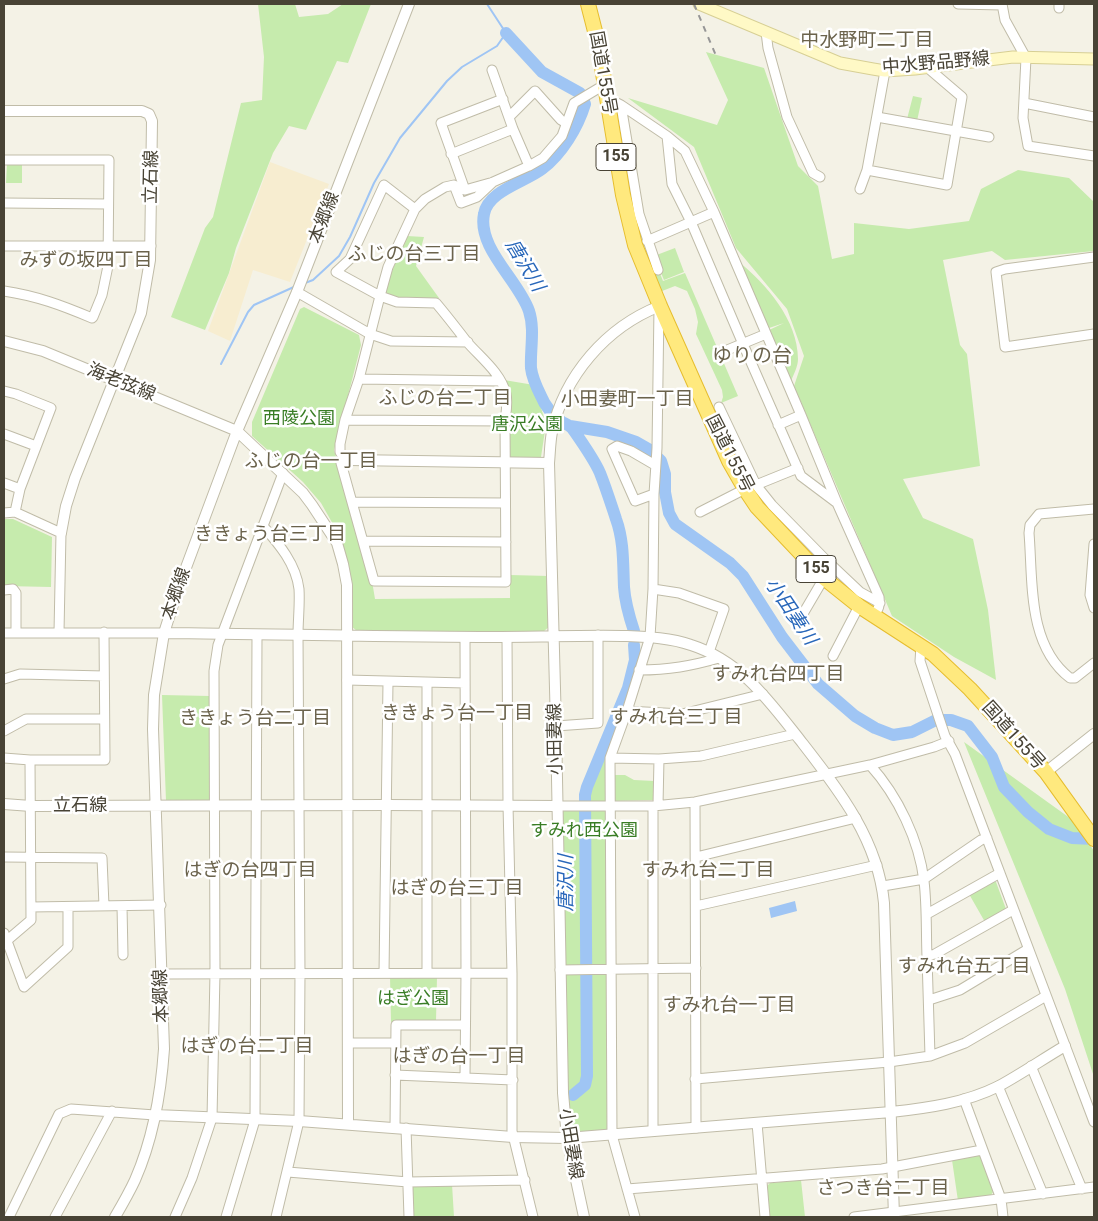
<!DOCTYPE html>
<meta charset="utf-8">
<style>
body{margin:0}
#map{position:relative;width:1098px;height:1221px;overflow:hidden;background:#f4f2e6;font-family:Roboto,sans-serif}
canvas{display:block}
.frame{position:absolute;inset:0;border:5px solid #484335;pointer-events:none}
</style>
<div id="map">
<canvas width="1098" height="1221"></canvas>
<div class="frame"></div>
</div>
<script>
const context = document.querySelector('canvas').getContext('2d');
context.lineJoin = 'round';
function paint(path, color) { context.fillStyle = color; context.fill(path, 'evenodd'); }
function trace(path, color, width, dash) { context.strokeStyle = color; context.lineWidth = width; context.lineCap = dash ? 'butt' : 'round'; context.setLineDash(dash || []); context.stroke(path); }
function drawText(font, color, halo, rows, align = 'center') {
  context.font = font + ' Roboto,"Noto Sans JP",sans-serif'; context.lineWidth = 5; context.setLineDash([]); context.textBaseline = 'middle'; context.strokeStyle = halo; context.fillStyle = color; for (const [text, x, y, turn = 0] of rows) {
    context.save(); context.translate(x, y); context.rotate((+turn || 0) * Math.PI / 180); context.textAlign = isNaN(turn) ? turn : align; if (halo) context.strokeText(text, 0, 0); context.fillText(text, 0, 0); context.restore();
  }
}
const commercial = new Path2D(`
 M270,162L329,184L290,282L253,270L230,341L208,331Z`);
const green = new Path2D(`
 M258,4H295L299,17L328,14L343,4L354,5L355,4H371L348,63L337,61L306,130L289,126L273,153L236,248L229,273L205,330L171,317L205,228L213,217L241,103L262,100L264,57Z
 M706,52L764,68L798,166L818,186L832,259L854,254V223L909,229L969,221L981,189L1018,170L1069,178L1094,202V251L1005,260L992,251L943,260L960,345L967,354L980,466L903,479L923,518L973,539L988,610L996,680L954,657L892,616L794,386L804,356L787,309L736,248L694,147L628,98L717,125L728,100Z
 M913,96L922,98L917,121L907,119Z
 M7,164H22V183H6Z
 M407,236L424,237L416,266L439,298H396L385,293L392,271Z
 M675,248L684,272L664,280L654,256Z
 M738,261C766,284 798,320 798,359C798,366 794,374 791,381L767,331L784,323L766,329Z
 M659,271L663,281L685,273L738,396L721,403L723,397L722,390L696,334L698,322L695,309L687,291L675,286L657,293L649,275Z
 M304,307L359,335L361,345L334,450L372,581L375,599L510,598V575L549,576L550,626L544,631H357L351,626L347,562L334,526L321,503L303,482L252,436V422L300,309Z
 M504,380L534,385L546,424L541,457L509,459Z
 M4,519H13L52,537L51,587L4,586Z
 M162,695L210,696L209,800L166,801Z
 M964,742L1074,821L1094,851V1077L1065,989Z
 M602,756H607V775H625L634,780L655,781L656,800L607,801V974L609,1127L606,1131L577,1132L571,1127L568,1113L562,813L565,809L588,808V789Z
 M993,881L996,882L1006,909L985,922L969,894Z
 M390,976L437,977L436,1021L391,1022Z
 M980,1154L993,1192L990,1197L958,1201L952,1160Z
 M801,1180L805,1217H770L767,1186L770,1183Z
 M452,1184L454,1217H412L411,1185Z`);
const water = new Path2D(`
 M795,901L797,911L771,918L769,908Z`);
const stream = new Path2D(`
 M305,283L313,280L339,256L350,237L374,183L400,138L447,81L462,67L497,46L506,33L487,4
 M221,364L248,312L254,305L296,286`);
const river = new Path2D(`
 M506,33L542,72L580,93L585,104C578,127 562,154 542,169C525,182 488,191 484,214C477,248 519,281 529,311C535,329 530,350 531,368C532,377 537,388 541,396C545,406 554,416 562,422C566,424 569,425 572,428C581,441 594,459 600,473C606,488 611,504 616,519C624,541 623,564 624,587C625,602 629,616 634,631
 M570,426L607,432L636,442L650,450L661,461L665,474V492L669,513L675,524L730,563L743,576L782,637L818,684L855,716L875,728L893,735L912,732L936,720H951L968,726L992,757L1004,787L1028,812L1049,829L1072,838L1094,839
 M573,1095L585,1085L587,1076L585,795L587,787L628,688L635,660L634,645`);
const minor = new Path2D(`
 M958,4L1002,5
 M1002,4L1005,20L1026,58L1023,118L1028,146L1094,156
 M1059,4V8
 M766,32L768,48L787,117L813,173L820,177
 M492,70L513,129L529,166
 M607,98L621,105L667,136L685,151L714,212L801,415L837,503L879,597C880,605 879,610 873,615
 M1024,103L1094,117
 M621,105L639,214L658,270
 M509,117L535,91L561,120L566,123
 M877,117L989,137
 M667,136L672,184L691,222L743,344L801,476L837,503
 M451,154L513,129
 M4,160H109L108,266L102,295L93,317L92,318C61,305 37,296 4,291
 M867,170L947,185L962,97L928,68
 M490,183L465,190L441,123L503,99
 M860,189L867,170L885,71
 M4,203L108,204
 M415,209L384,185L350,259L336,272L380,296L388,267L415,209L425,199L445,187L454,185L461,203L477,197L493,182L529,166L543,158L562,136L574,103L604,85
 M647,241L714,212
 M4,246H151
 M1094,257L1005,269L996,272L1005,347L1094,334
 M297,292L370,334L391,341L468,342
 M380,296L397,302L436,303C447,316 457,329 467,342C481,358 501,373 506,394C508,403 506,413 505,421L506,582L374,581L341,463L344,458L340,452V444L345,420L359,379Z
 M720,353L766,334
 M359,379L500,381
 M4,391L16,394L51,408L20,489L15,512
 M719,407L756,485L772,505L824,558L860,592L880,603
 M345,420L505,421
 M778,425L801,415
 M4,434L36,446
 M4,483L20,489
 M756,485L798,468
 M654,494L635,501L612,449L617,446L631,451L655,465
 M353,502L505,503
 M1094,509L1039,514L1030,525L1029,533C1033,581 1027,645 1070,678H1075L1094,663
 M700,512L745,489
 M4,513L15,512L61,533L59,632
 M263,526C279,544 296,564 299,589C300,604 298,620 298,635L300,973L299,1121L276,1217
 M364,541L506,542
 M1094,544L1090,595L1094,608
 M653,589L679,593L724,609L709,652
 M4,590L13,589L16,593V632
 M797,624L824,578
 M4,633H164
 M507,637L508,805L512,973V1131L533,1217
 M921,646L920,661L945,736L955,754L1094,1122
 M833,656L859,606
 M639,670C669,670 691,666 719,658
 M4,679L20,674L104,676
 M347,680L465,683
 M427,683V973
 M627,711L682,714L763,694
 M556,726L598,723V635
 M4,731L26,719H104
 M4,758L30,760H105L104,632
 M610,758L659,759L701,756L795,734
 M870,765C898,796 919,840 924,881C927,906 926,931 927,957C928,990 929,1023 930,1056
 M695,802L696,1128
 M658,805L659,759
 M557,806H653L695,802L870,765L934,747L949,741
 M653,806V1131
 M4,857L102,858L104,906
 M696,857L856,818
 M883,886L924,879L981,840L987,838
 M122,906L123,955
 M696,906L877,865
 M31,907L161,905
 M927,914L1000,873
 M4,933L24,987L68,947V907
 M4,943L31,920L30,760
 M927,956L935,954L1013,910
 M560,970L696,968
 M384,973L388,682
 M161,974L512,973
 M929,1000L960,990L1028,949
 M348,1043H395
 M1031,1066L1082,1189
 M395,1075L513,1080
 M465,1077L466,973L465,637
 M695,1079L889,1062L930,1056L965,1043L1046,996
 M998,1086L1043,1194
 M964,1099L1001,1199L1003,1217
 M757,1123L765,1217
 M395,1127L396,1025H465
 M406,1128L409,1217
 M288,1172L408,1182L525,1180
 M627,1189L882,1169L982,1150
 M9,1217L59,1114L71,1109L155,1115
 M55,1217L112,1111
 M175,1217L192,1178L212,1118L215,973L214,671L218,645L283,473
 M226,1217L255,1120L257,635
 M635,1217L612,1135L610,758L627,711L650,637L653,589L654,494L657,448L659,307
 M854,1217L1094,1187`);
const tertiary = new Path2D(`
 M4,111H142L149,114L152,121L150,260L141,313L75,478L66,506L61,533
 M4,341L43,351L237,431L303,493L312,505L337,543L343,564L347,585L348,1124
 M344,458L350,460L549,463
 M164,633C275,634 386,637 497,637C541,637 584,635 627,636C649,637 671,638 691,645C741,661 769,701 800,740C838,789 878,839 884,903L894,1217
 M1046,772L1094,734
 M4,804L31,806L387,805L557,806
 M155,1115L299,1121L513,1137L567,1138L891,1112C928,1108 965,1103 999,1086C1021,1074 1043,1059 1065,1046
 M115,1217C122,1205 129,1193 135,1180C153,1139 161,1093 164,1049L153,729L154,695L164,633L178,589L237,431L297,292L409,4
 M584,1217L567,1138L563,1093L556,726L549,463C550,453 550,442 552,432C564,376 606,327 660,306`);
const secondary = new Path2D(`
 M699,4L840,63L873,69L885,71L915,69L1013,57L1094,59`);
const trunk = new Path2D(`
 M588,4L598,43L623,195L635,245L660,306L729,461L745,489L757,507L824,578L859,606L933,654L970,689L1046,772L1094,839`);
const rail = new Path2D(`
 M694,4L717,58`);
const shields = [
 [616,157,40],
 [816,569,40]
];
const shieldNames = [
 ["155",616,157],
 ["155",816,569]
];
const streetNames = [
 ["中水野品野線",936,64,-5],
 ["国道155号",602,73,80],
 ["立石線",152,177,-89],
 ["本郷線",325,218,-69],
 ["海老弦線",121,383,22],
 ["国道155号",729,454,63],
 ["本郷線",177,594,-71],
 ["国道155号",1013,736,48],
 ["小田妻線",556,739,-91],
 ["立石線",80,806],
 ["本郷線",162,996,-92],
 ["小田妻線",570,1144,81]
];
const parkNames = [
 ["西陵公園",299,419],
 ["唐沢公園",527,425],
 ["すみれ西公園",584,831],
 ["はぎ公園",413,999]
];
const neighbourhoodNames = [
 ["中水野町二丁目",867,41],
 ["ふじの台三丁目",414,255],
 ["みずの坂四丁目",86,261],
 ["ふじの台二丁目",445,399],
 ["小田妻町一丁目",627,400],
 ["ふじの台一丁目",311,462],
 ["ききょう台三丁目",270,535],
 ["すみれ台四丁目",778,675],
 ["ききょう台一丁目",457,714],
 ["すみれ台三丁目",676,718],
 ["ききょう台二丁目",255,719],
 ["はぎの台四丁目",250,871],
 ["すみれ台二丁目",708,871],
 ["はぎの台三丁目",457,889],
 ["すみれ台五丁目",964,967],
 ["すみれ台一丁目",729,1006],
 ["はぎの台二丁目",247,1047],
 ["はぎの台一丁目",459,1057],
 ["さつき台二丁目",883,1189]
];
const waterNames = [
 ["唐沢川",524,266,59],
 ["小田妻川",790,612,56],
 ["唐沢川",567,883,-90]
];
const quarterNames = [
 ["ゆりの台",752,357]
];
paint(commercial, '#f7edd0');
paint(green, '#c6ebad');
paint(water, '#9fc5f4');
trace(stream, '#9fc5f4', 2);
trace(river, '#9fc5f4', 12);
trace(minor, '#c0bca8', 11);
trace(tertiary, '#c0bca8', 12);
trace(secondary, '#d7cf94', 13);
trace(trunk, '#e6bd2e', 16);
trace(minor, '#fff', 9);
trace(tertiary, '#fff', 10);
trace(secondary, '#fff9c6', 11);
trace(trunk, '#ffe97e', 14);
trace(rail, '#969696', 2, [6, 6]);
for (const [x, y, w] of shields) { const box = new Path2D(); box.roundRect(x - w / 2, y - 13.5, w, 27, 4); context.fillStyle = '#fff'; context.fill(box); trace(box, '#484335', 1); }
drawText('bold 16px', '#484335', null, shieldNames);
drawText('18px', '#484335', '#fff', streetNames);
drawText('18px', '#397d25', '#fff', parkNames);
drawText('19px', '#6b634c', '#fff', neighbourhoodNames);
drawText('italic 19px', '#2867ba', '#fff', waterNames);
drawText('20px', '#6b634c', '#fff', quarterNames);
</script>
